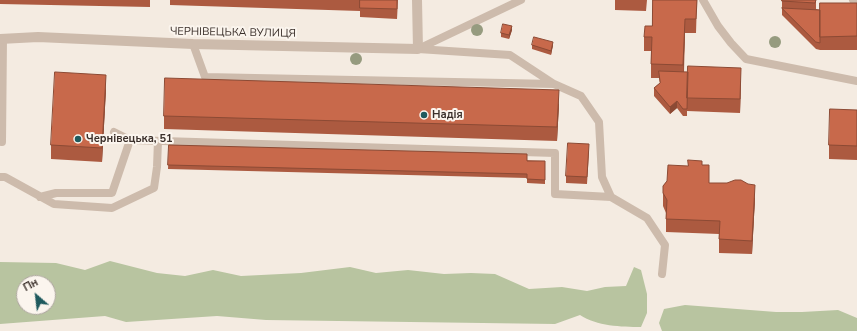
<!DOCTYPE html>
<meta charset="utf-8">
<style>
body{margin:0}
#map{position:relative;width:857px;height:331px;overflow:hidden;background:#f4ebe1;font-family:"Nunito Sans",sans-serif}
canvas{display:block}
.north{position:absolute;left:16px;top:275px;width:40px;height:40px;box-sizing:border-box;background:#fbf5ee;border:1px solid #aea6a0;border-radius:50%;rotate:332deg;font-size:11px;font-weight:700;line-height:16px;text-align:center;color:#3b302b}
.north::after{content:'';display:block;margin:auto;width:14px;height:18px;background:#1f5a5e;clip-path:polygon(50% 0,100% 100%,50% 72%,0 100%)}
</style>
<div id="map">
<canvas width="857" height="331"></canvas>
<div class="north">Пн</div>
</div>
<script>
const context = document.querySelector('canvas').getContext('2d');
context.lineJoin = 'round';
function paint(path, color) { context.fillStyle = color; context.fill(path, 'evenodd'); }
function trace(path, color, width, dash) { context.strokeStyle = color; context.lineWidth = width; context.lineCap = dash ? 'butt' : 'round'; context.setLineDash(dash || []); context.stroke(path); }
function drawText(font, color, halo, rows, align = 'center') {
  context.font = font + ' "Nunito Sans",sans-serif'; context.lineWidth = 4; context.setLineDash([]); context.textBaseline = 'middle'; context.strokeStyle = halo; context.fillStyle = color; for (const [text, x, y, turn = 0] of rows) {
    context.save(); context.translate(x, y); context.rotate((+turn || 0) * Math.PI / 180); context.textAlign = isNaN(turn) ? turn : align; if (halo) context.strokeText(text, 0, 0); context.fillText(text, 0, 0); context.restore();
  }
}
const green = new Path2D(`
 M110,261L157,273L185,276L213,270L241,276L301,273L350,267L376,273L408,270L444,274L471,273L495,274L529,289L562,287L587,291L605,287L626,286L634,267L641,270L647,294V313L641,327C621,327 597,326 580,315L555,324L266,320L217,316L126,322L105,316L0,324V262L56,263L85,270ZM24,283H48V307H24Z
 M685,305L776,312H802L838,310L857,318V331H662L659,323L664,309Z`);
const lane = new Path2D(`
 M703,0L718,26L731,43L746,59L857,81
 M853,0L854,2L857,3
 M193,44L205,77L554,84L510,55L418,49L521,0
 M554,84L581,96L599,122L602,177L611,197L647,218L665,245L662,274
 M130,140L555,153V194L611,197
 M2,142L3,39
 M0,177H5L54,204L112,208L154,188L157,167L158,141
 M40,197L56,193H112L130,140L114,132`);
const street = new Path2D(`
 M0,39L38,37L193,44L418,49L417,0`);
const trees = [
 [477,30],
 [775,42],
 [356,59]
];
const wall = new Path2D(`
 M0,0H150V7L0,4Z
 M170,0H398L397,19L360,17V11L170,5Z
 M615,0H647L646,11L615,10Z
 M697,0L696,33H685L684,72L741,81L740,113L687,111V116H683L677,108L670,114L654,96V88L660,83L659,78H651V51H644V37L652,26Z
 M782,0H816V9L820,10L857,3V50H820L816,49L782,15Z
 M512,30L509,39L501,37V33Z
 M532,45H553L551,55L532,49Z
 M106,89L102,162L51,159V145Z
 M559,104L557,141L164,129V116Z
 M857,110V160L829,159V145Z
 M169,145L545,161V184L527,183V178L168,169Z
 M589,151L587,184L566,183V176Z
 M702,165L709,183L755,198L752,254L719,253V234L666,232V213L663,206V186L667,181L688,166Z`);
const shadedWall = new Path2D(`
 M685,19V33L683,79V65Z
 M512,26V30L509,39V35Z
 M553,42V45L551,55V51Z
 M741,68V81L740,113V99Z
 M106,75V89L102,162V148Z
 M559,90V104L557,141V127Z
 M677,101V108L670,114V107Z
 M755,185V198L752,254V241Z`);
const building = new Path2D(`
 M360,0H397V9L360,8Z
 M653,0H697L696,19H685L683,65L651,64L652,37H644L645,26H652Z
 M782,0H816L815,3L782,1Z
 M820,3H857V36L820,37Z
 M782,8L820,10V43L816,42Z
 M503,24L512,26L509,35L501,33Z
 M534,37L553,42L551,51L532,45Z
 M688,66L741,68L740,99L687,98Z
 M659,71L688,72L687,109H683L677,101L670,107L654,88L660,83Z
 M55,72L106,75L102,148L51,145Z
 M165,78L559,90L557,127L164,116Z
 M830,109L857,110V146L829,145Z
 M568,143L589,144L587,177L566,176Z
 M169,145L527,154V161H545V180L527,179V174L168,165Z
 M688,160L702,161V165H709V183H727L735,180H741L748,184L755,185L752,241L719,239L720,221L666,219L667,200L663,193V186L667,181L668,165L688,166Z`);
const markers = [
 [424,115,4,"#1f5a5e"],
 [78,139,4,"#1f5a5e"]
];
const streetNames = [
 ["ЧЕРНІВЕЦЬКА ВУЛИЦЯ",233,33,1]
];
const poiNames = [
 ["Надія",432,115],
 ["Чернівецька, 51",86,139]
];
paint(green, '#b8c4a0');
trace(lane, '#cdbbac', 8);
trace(street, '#cdbbac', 10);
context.fillStyle = '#969b7f';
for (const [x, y] of trees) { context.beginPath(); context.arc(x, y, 6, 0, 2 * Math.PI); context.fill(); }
paint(wall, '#ac5a40');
paint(shadedWall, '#8c4a34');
paint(building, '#c8694b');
trace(building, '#8c4a34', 1);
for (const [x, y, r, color] of markers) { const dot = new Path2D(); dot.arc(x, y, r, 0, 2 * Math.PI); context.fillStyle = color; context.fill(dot); trace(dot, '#fbf5ee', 1.5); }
drawText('11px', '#3b302b', '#fbf5ee', streetNames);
drawText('bold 11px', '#3b302b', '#fbf5ee', poiNames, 'left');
</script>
